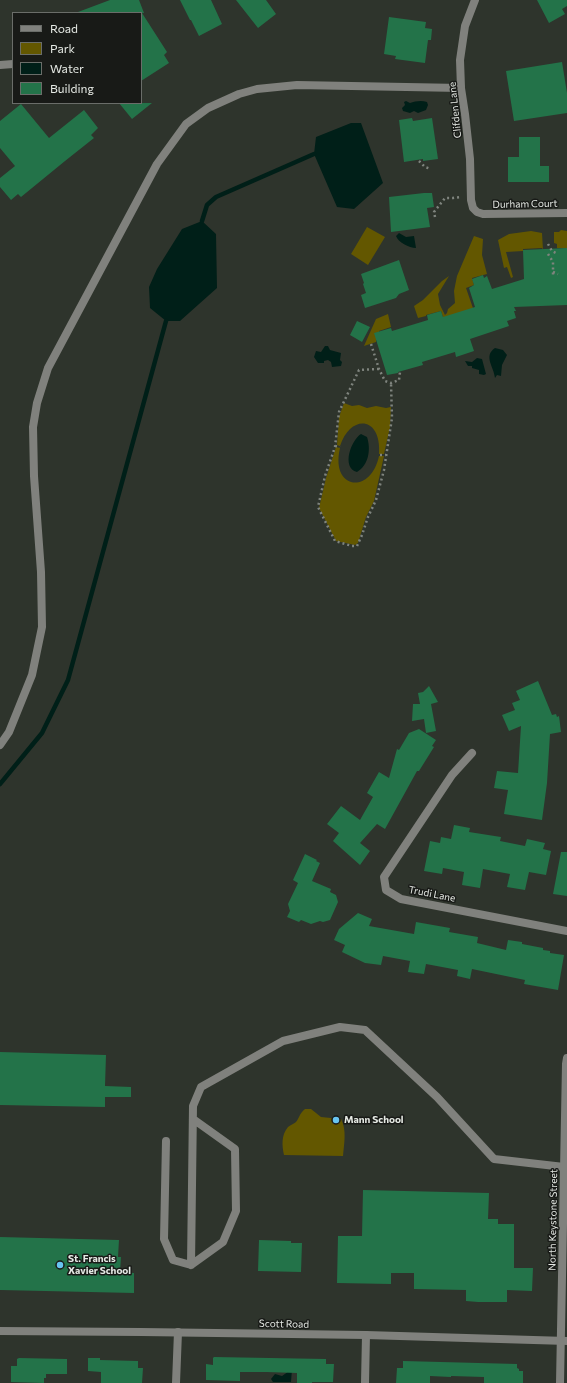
<!DOCTYPE html>
<style>
body{margin:0}
#map{position:relative;width:567px;height:1383px;overflow:hidden;background:#2e342c;font-family:Commissioner,sans-serif}
canvas{display:block}
.legend{position:absolute;left:12px;top:12px;width:130px;height:92px;box-sizing:border-box;background:#181a17;border:1px solid #6a6d69;margin:0;padding:5px 7px;list-style:none;font-size:12px;color:#e5e9e4}
.legend li{display:flex;align-items:center;gap:8px;height:20px}
.legend b{width:20px;border:1px solid #6a6d69}
</style>
<div id="map">
<canvas width="567" height="1383"></canvas>
<ul class="legend">
<li><b style="height:5px;background:#80817d"></b>Road</li>
<li><b style="height:11px;background:#635700"></b>Park</li>
<li><b style="height:11px;background:#001f18"></b>Water</li>
<li><b style="height:11px;background:#237349"></b>Building</li>
</ul>
</div>
<script>
const context = document.querySelector('canvas').getContext('2d');
context.lineJoin = 'round';
function paint(path, color) { context.fillStyle = color; context.fill(path, 'evenodd'); }
function trace(path, color, width, dash) { context.strokeStyle = color; context.lineWidth = width; context.lineCap = dash ? 'butt' : 'round'; context.setLineDash(dash || []); context.stroke(path); }
function drawText(font, color, halo, rows, align = 'center') {
  context.font = font + ' Commissioner,sans-serif'; context.lineWidth = 3; context.setLineDash([]); context.textBaseline = 'middle'; context.strokeStyle = halo; context.fillStyle = color; for (const [text, x, y, turn = 0] of rows) {
    context.save(); context.translate(x, y); context.rotate((+turn || 0) * Math.PI / 180); context.textAlign = isNaN(turn) ? turn : align; if (halo) context.strokeText(text, 0, 0); context.fillText(text, 0, 0); context.restore();
  }
}
const green = new Path2D(`
 M367,227L385,237L368,265L351,254Z
 M561,230L567,231V248H557V244L554,243V232H559Z
 M531,231L542,233L543,250L542,248L523,249V251L506,252L513,277L511,278L507,267L504,268L498,240L509,234Z
 M474,236L483,239L482,255L487,274L472,278L474,285L466,288L475,314L444,320L441,311L426,315V316L418,318L414,306L423,300L442,281L449,276L438,294L440,305L445,315L447,313L448,309L455,303L454,291L457,276Z
 M388,314L391,327L379,331L381,339L376,340V342L364,346L376,319Z
 M344,403L352,406L359,405L367,408L376,406L386,408L391,407L390,427L384,454H379C382,417 351,413 340,446L337,445L339,417Z
 M336,447L340,448C330,490 371,495 379,456H384L374,501L366,517L358,543L355,545L336,541L319,508L326,478Z
 M305,1109H311L321,1117L341,1119C347,1130 344,1144 343,1156L284,1155C282,1146 281,1135 288,1127C290,1125 294,1124 296,1122C300,1117 299,1114 305,1109Z`);
const water = new Path2D(`
 M406,101L410,103C415,101 422,100 427,102L428,105L426,110L418,113L414,111L410,113L403,111L402,108L405,105L404,102Z
 M351,123H361L383,183L354,209L337,207L314,154L316,137Z
 M202,221L216,234L217,288L180,321H166L150,308L149,287L157,269L182,229Z
 M399,233L406,237L414,236L416,248C409,248 398,242 396,236Z
 M325,346H328L330,350L341,353L340,360L342,362L341,366L332,367L331,362L328,360L324,361V363H318L314,357L316,351L321,352Z
 M495,348L503,350L507,355L502,365L501,376L497,375L495,378C494,367 483,356 495,348Z
 M477,358L482,359L486,374L484,375L479,374V370L472,368V366H468L465,361L472,362Z
 M361,434L367,437C371,449 369,465 357,472C341,468 351,440 361,434Z
 M292,1369L291,1382H273L271,1379L275,1374L282,1376Z`);
const stream = new Path2D(`
 M202,221L207,205L216,197L314,154
 M0,784L42,733L68,680L166,321`);
const building = new Path2D(`
 M110,0H139L144,13H142L167,52L164,55L169,63L141,81V13H79L78,12Z
 M180,0H211L222,24L199,36L191,20H190Z
 M236,0H266L276,14L258,28Z
 M537,0H567V6L562,9L565,14L549,23Z
 M389,17L426,22L425,28L432,29L431,40H428L425,63L395,59L396,56L384,54Z
 M562,62L567,93V113L514,121L506,71Z
 M119,103H152L132,119Z
 M21,104L49,138L84,110L98,128L91,135L94,138L65,161L21,197L18,194L11,200L0,187V178L15,166L0,148V121Z
 M412,118L413,121L432,118L438,159L423,161V159L404,162L399,120Z
 M519,137H540V166H549V182H508V157H519Z
 M424,193H432L434,207L427,208L430,227L391,232L389,197Z
 M567,248V305L514,307L516,311H514L516,318L507,321L509,326L470,339L474,351L456,357L455,352L422,362L423,365L398,372V373L387,375L374,333L391,328L392,331L428,320L427,315L441,311L443,317L475,307L469,288L474,285L472,279L483,275L484,278L487,276L492,289L524,279L523,250Z
 M399,260L409,290L399,294L396,298L365,308L361,295L366,293L363,284L364,283L361,274Z
 M357,321L370,327L362,342L350,335Z
 M538,681L552,715L556,714L557,717L559,716L561,732L550,734L547,783L542,820L504,814L508,790L494,788L497,771L518,773L521,726L509,731L502,715L515,710L512,703L520,700L516,691L518,690Z
 M429,686L438,702L431,704L436,731L426,733L424,719L412,721L413,704H420L418,693L423,692Z
 M419,729L436,740L432,746L434,747L419,771H417L385,829L377,824L360,843L370,851L360,865L333,841L339,833L327,824L341,806L360,820L373,797L367,793L379,772L389,778L397,749L399,750L409,733Z
 M454,825L470,828L469,832L501,837L500,841L525,846L527,839L545,843L543,849L551,851L546,875L529,872L525,890L507,887L510,874L483,869L480,888L462,885L464,872L443,868L442,874L424,871L430,841L440,843L441,837L451,839Z
 M561,852H567V896L553,894Z
 M305,854L317,860L316,861L320,863L312,881L331,889L330,892L336,895L338,902L330,920L323,922L320,921L311,924L301,920L299,922L287,917L290,911L288,904L298,883L293,880Z
 M358,913L372,919L369,926L414,934L416,922L450,928L449,932L478,937L477,943L506,950L508,940L522,942V944L543,948V950L550,951V953L564,955L558,990L524,984L525,980L472,969L470,979L457,976L458,970L426,964L424,974L408,972L410,961L383,956L381,965L365,963L342,952L345,945L334,940L339,929Z
 M0,1052L106,1055L105,1086L131,1087V1097H105V1107L0,1105Z
 M363,1190L489,1193L488,1219H498V1224H514V1268H533L532,1291L507,1290V1302H478L466,1301V1290L414,1289V1273H391V1284L337,1283L338,1236H362Z
 M0,1237L119,1240L118,1257H121L120,1272L134,1273V1293L0,1290Z
 M259,1240L291,1241V1243H302L301,1272L258,1271Z
 M214,1357L326,1359V1364H334L333,1382H312V1383H297V1373L266,1372H240V1381L206,1380V1364L213,1365V1358Z
 M19,1358L67,1359V1374H46V1378H44V1383L11,1382V1366H17V1359Z
 M88,1358H100V1360L138,1361V1368H143L142,1383H101V1372L88,1371Z
 M403,1361L517,1364V1368L519,1369V1371H523V1383H484V1377L451,1376V1377L430,1376V1383H396L397,1368H403Z`);
const path = new Path2D(`
 M419,161L425,167L431,169
 M435,217L434,212L445,198H453L461,197
 M548,244L552,251L558,254
 M548,254L553,262V276
 M553,272L558,274
 M371,344L379,369L385,381L391,383L399,380L400,372
 M379,369L359,370L339,412L335,447L325,476L318,507L335,541L352,546H357L362,535L368,517L376,500L384,470L392,418L391,383
 M335,446L340,447
 M380,455H386`);
const service = new Path2D(`
 M0,745L9,732L32,675L42,627L41,572L34,476L33,427L37,403L48,368L157,164L186,124L208,108L239,94L257,89L297,85L461,88
 M166,1141L164,1239L173,1260L191,1265
 M191,1265L193,1106L201,1087L283,1041L340,1027L365,1030L437,1097L494,1159L564,1167
 M191,1265L223,1242L236,1211L235,1149L193,1119`);
const minor = new Path2D(`
 M475,0L465,26L460,60L461,88L465,114L470,159L471,200L473,208L477,212L483,214L567,213
 M0,65L13,64
 M472,753L452,775L384,877L386,890L401,899L567,931
 M176,1383L178,1332
 M365,1383L366,1335
 M560,1383L566,1064L567,1058`);
const tertiary = new Path2D(`
 M0,1331L141,1332L366,1335L567,1341`);
const markers = [
 [336,1120,4,"#68c4f0"],
 [60,1265,4,"#68c4f0"]
];
const streetNames = [
 ["Clifden Lane",455,110,-96],
 ["Durham Court",525,204,-1],
 ["Trudi Lane",432,894,11],
 ["North Keystone Street",553,1220,-89],
 ["Scott Road",284,1324,1]
];
const poiNames = [
 ["Mann School",344,1120],
 ["St. Francis",68,1259],
 ["Xavier School",68,1271]
];
paint(green, '#635700');
paint(water, '#001f18');
trace(stream, '#001f18', 4.5);
paint(building, '#237349');
trace(path, '#7f847e', 2.5, [2, 3]);
trace(service, '#80817d', 8);
trace(minor, '#80817d', 8);
trace(tertiary, '#80817d', 8);
for (const [x, y, r, color] of markers) { const dot = new Path2D(); dot.arc(x, y, r, 0, 2 * Math.PI); context.fillStyle = color; context.fill(dot); trace(dot, '#181a17', 1.5); }
drawText('10px', '#e5e9e4', '#181a17', streetNames);
drawText('bold 10px', '#e5e9e4', '#181a17', poiNames, 'left');
</script>
